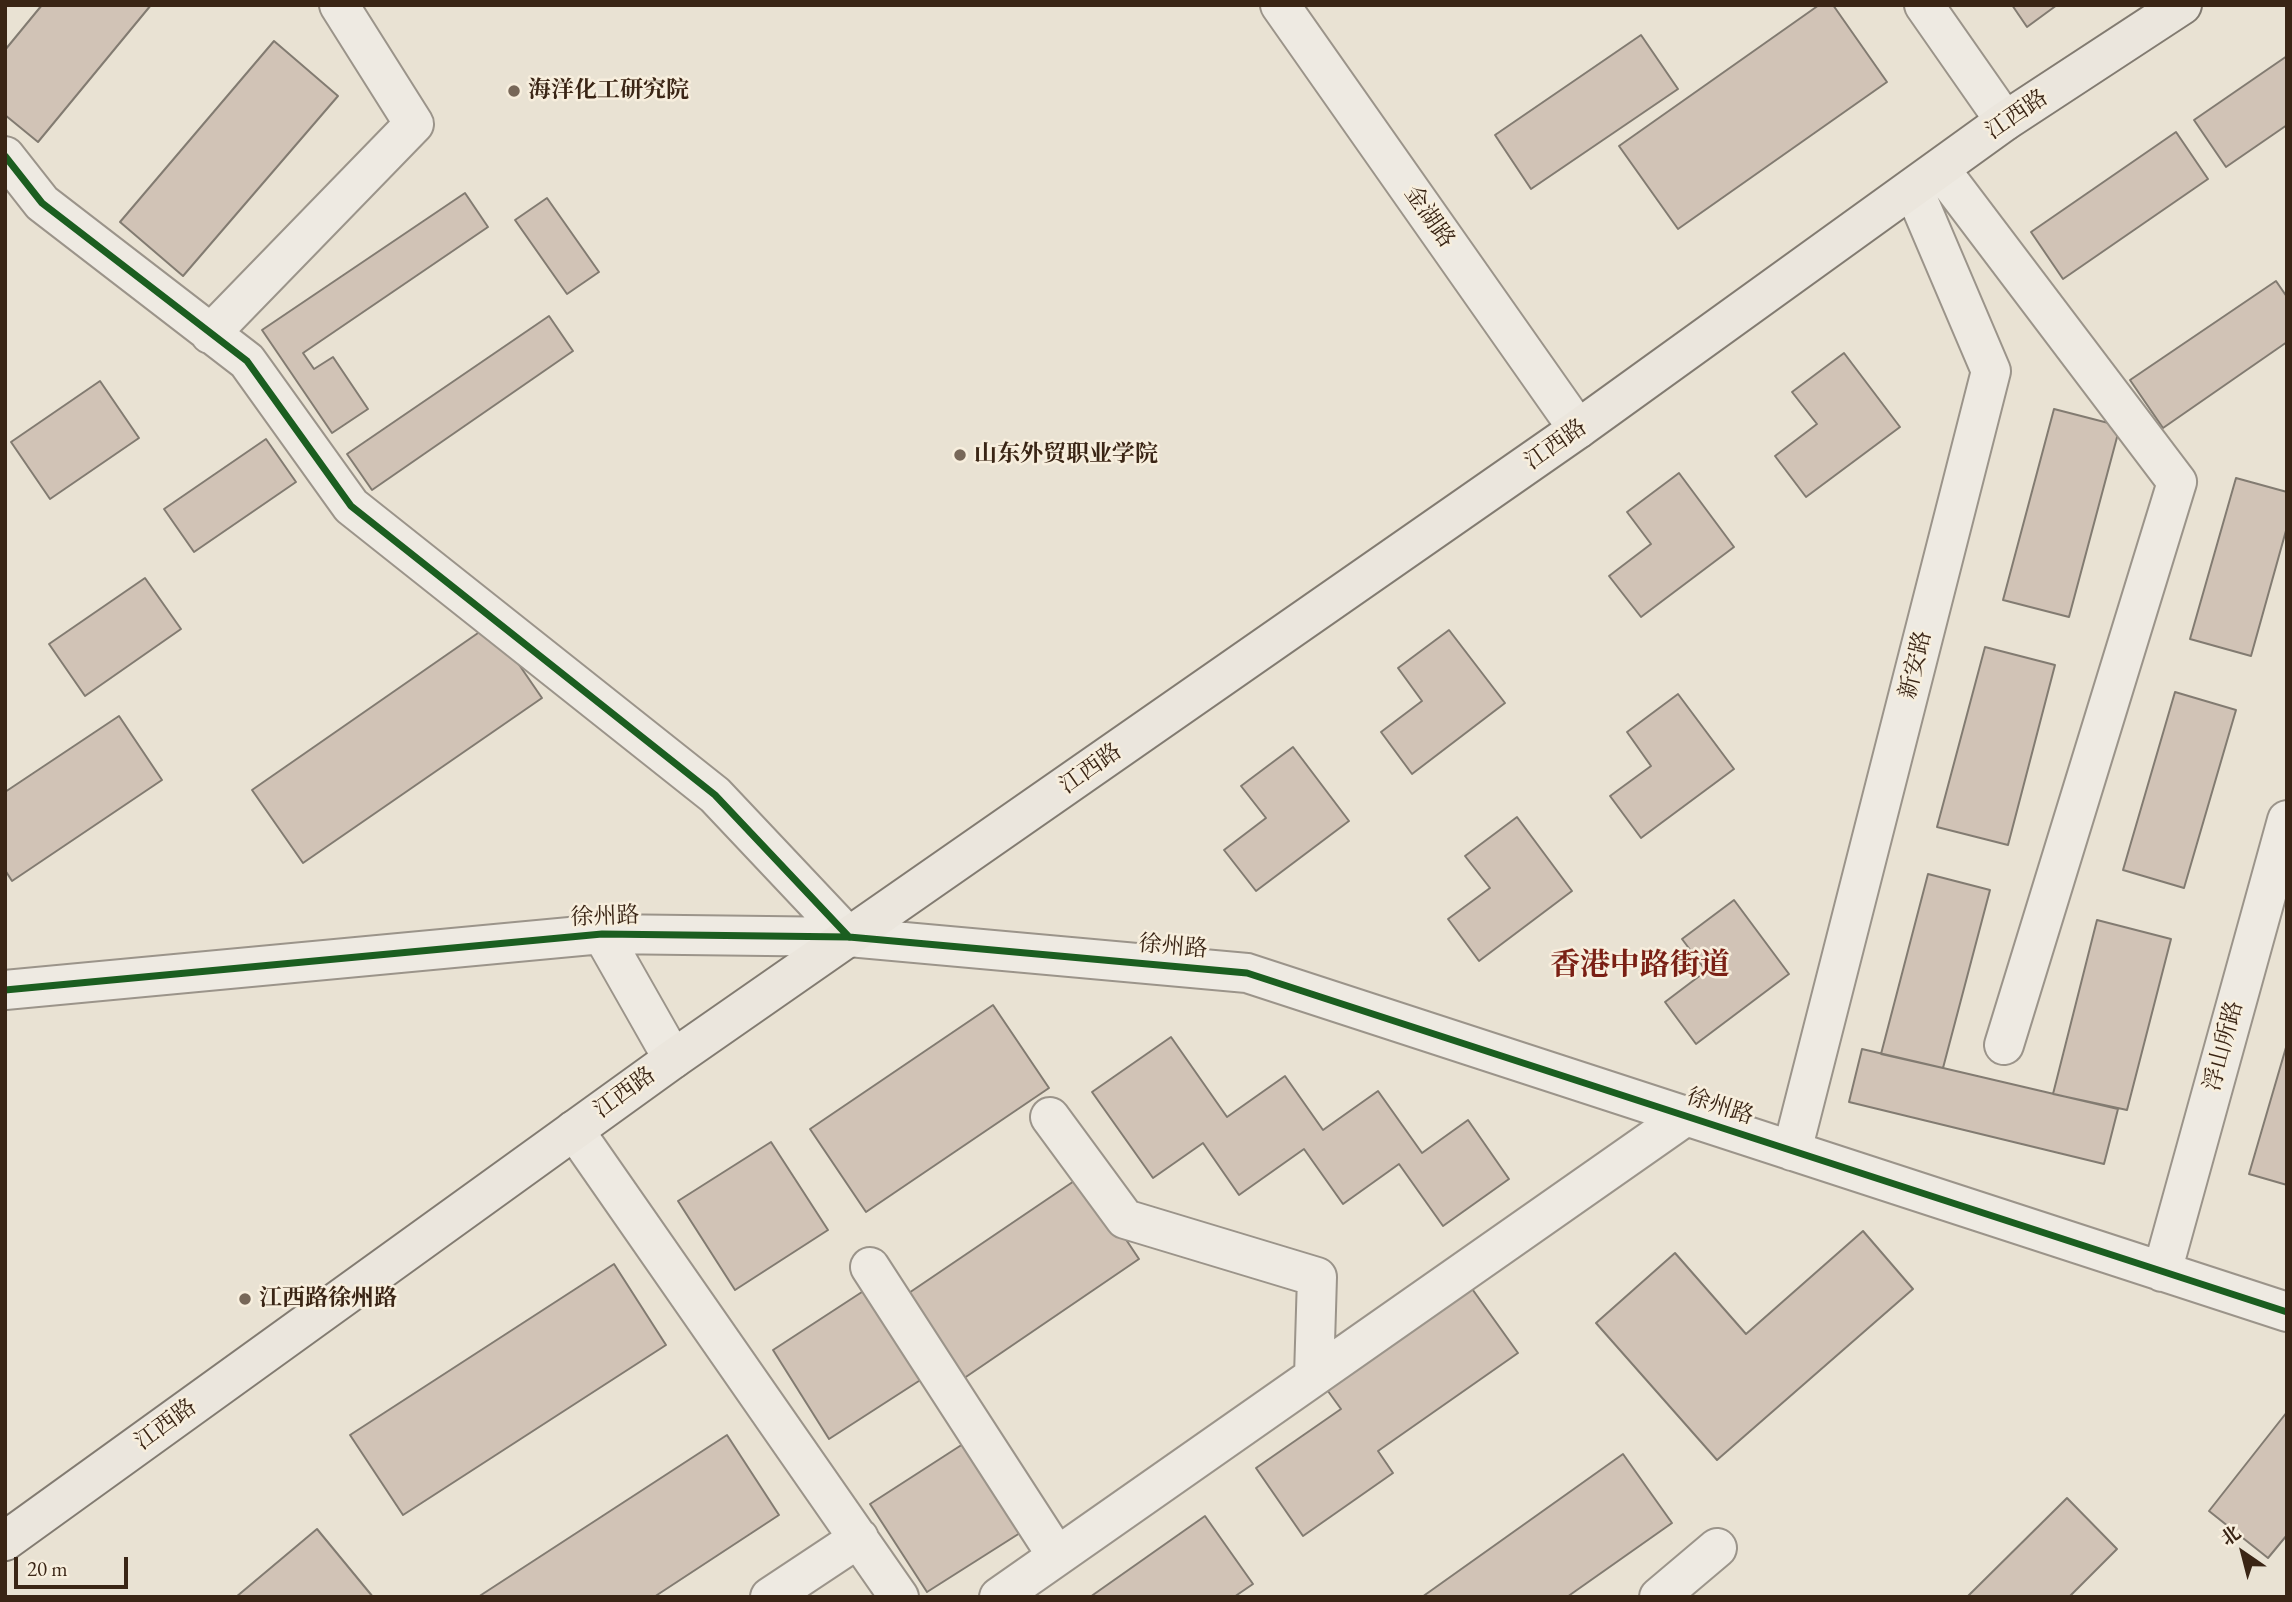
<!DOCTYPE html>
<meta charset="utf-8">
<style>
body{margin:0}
#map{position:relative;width:2292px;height:1602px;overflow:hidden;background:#e9e2d3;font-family:"EB Garamond","Noto Serif SC",serif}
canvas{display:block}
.frame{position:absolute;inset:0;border:7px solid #3a2515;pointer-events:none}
.north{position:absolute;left:2208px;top:1518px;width:70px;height:70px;-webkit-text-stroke:5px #f7eedd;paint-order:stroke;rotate:325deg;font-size:19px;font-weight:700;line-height:28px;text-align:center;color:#3a2515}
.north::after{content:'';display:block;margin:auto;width:24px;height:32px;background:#3a2515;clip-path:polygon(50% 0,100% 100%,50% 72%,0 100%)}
.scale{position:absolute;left:14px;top:1557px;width:114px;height:32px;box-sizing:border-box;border:4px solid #3a2515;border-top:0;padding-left:9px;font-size:21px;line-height:24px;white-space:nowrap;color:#3a2515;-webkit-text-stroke:5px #f7eedd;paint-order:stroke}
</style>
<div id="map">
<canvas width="2292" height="1602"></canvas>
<div class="frame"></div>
<div class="north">北</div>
<div class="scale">20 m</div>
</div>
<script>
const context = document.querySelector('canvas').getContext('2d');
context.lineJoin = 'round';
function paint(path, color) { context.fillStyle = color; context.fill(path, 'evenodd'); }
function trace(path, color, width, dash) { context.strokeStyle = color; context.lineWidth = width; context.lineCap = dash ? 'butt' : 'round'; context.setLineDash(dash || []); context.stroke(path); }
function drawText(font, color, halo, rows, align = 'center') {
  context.font = font + ' "EB Garamond","Noto Serif SC",serif'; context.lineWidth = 5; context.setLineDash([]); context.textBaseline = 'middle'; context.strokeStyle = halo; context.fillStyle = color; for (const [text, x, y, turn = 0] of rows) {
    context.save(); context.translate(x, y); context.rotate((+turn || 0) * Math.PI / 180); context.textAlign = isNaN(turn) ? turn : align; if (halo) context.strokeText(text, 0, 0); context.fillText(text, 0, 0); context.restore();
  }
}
const building = new Path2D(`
 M42,5H151L38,142L5,115V50Z
 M1819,5H1833L1887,82L1678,229L1619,146Z
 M2012,5H2057L2027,27Z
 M1641,35L1678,89L1531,189L1495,135Z
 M274,41L338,96L183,276L120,222Z
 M2287,56V125L2226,167L2194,120Z
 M2176,132L2208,179L2063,279L2031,232Z
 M465,193L488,227L303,353L314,369L333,357L368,409L332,433L262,330Z
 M547,198L599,272L567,294L515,220Z
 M2276,281L2287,297V342L2163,428L2130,380Z
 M549,316L573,351L372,490L347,454Z
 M1844,353L1900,427L1806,497L1775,456L1817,424L1792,392Z
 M100,381L139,438L50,499L11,442Z
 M2054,409L2120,426L2069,617L2003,600Z
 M266,439L296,482L194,552L164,509Z
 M1679,473L1734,547L1641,617L1609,576L1651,544L1627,512Z
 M2236,478L2287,492V527L2251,656L2190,639Z
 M145,578L181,629L85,696L49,644Z
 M491,624L542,698L303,863L252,790Z
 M1449,630L1505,703L1412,774L1381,732L1422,701L1398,668Z
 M1985,647L2055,665L2008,845L1937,827Z
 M2175,692L2236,710L2184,888L2123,870Z
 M1678,694L1734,769L1641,838L1610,796L1651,766L1627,732Z
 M119,716L162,780L12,881L5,870V792Z
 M1293,747L1349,821L1256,891L1224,850L1266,818L1241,786Z
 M1517,817L1572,891L1479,961L1448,919L1490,888L1465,856Z
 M1928,874L1990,890L1943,1068L1881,1054Z
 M1734,900L1789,974L1696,1044L1665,1002L1706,971L1682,939Z
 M2097,920L2171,939L2127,1110L2053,1094Z
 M993,1005L1049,1088L866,1212L810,1129Z
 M1171,1037L1227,1117L1285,1076L1323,1130L1378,1091L1422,1153L1468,1120L1509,1179L1443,1226L1399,1164L1343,1204L1304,1149L1239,1195L1203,1143L1153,1178L1092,1092Z
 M2287,1044V1185L2249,1174Z
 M1862,1049L2118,1109L2104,1164L1849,1102Z
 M771,1142L828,1230L735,1290L678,1201Z
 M1083,1175L1139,1259L957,1383L900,1299Z
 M1863,1231L1913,1289L1717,1460L1596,1323L1675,1253L1746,1334Z
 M614,1264L666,1345L403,1515L350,1435Z
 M1470,1286L1518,1353L1378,1451L1393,1473L1303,1536L1256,1468L1341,1409L1325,1387Z
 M865,1290L922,1379L829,1439L773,1350Z
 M2287,1412V1535L2268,1558L2209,1511Z
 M727,1435L779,1515L654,1597H478Z
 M963,1444L1020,1533L927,1592L870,1504Z
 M1623,1454L1672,1523L1567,1597H1422Z
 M2067,1498L2117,1549L2069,1597H1967Z
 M1205,1516L1253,1584L1234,1597H1090Z
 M317,1529L373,1597H236Z`);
const minor = new Path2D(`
 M1280,5L1578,429
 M1924,5L2005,121
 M5,156L42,203L247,361L351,506L715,795L849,937
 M1940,169L2177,482L2004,1045
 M210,334L414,124L339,5
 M602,934L673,1059
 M5,990L602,934L849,937L1247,973L2287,1312
 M1050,1117L1125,1219L1317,1277L1314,1376
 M574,1130L899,1597
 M1792,1151L1991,371L1913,188
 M870,1267L1057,1556
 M2162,1272L2287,820
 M770,1597L859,1538
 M999,1597L1686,1116
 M1659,1597L1717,1548`);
const major = new Path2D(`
 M5,1541L673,1059L1578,429L2005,121L2182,5`);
const cycleway = new Path2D(`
 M5,156L42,203L247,361L351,506L715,795L849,937
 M5,990L602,934L849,937L1247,973L2287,1312`);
const markers = [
 [514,91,7,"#776758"],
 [960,455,7,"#776758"],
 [245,1299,7,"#776758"]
];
const poiNames = [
 ["海洋化工研究院",528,91],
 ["山东外贸职业学院",974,455],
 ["江西路徐州路",259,1299]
];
const streetNames = [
 ["江西路",2017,115,-34],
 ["金湖路",1429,217,55],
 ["江西路",1556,445,-35],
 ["新安路",1916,665,-76],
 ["江西路",1091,769,-35],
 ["徐州路",605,917,-2],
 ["徐州路",1173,947,5],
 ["浮山所路",2224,1046,-75],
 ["江西路",625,1093,-36],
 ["徐州路",1720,1107,18],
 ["江西路",166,1425,-36]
];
const districtNames = [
 ["香港中路街道",1640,966]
];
paint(building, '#d1c3b6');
trace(building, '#827b71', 2);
trace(minor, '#9b948a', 42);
trace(major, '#827b71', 42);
trace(minor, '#eeeae2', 38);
trace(major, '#ebe6dd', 38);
trace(cycleway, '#1b5e20', 7);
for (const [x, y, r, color] of markers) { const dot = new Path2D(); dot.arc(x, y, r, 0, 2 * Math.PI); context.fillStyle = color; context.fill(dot); trace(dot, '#f7eedd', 2.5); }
drawText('bold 23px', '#3a2515', '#f7eedd', poiNames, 'left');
drawText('23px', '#3a2515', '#f7eedd', streetNames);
drawText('bold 30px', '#7a1f14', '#f7eedd', districtNames);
</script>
